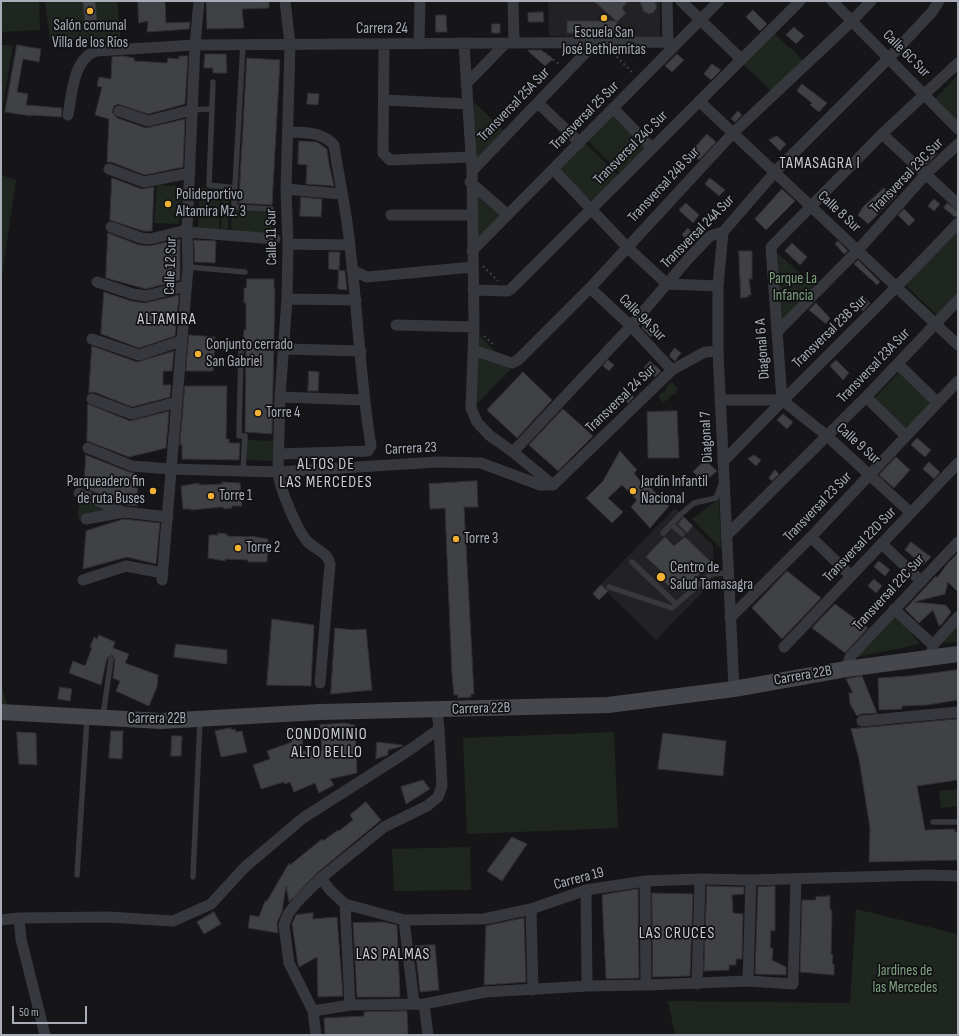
<!DOCTYPE html>
<meta charset="utf-8">
<style>
body{margin:0}
#map{position:relative;width:959px;height:1036px;overflow:hidden;background:#161618;font-family:"Sofia Sans Condensed",sans-serif}
canvas{display:block}
.frame{position:absolute;inset:0;border:2px solid #a8adb8;pointer-events:none}
.scale{position:absolute;left:12px;top:1006px;width:75px;height:18px;box-sizing:border-box;border:2px solid #a8adb8;border-top:0;padding-left:5px;font-size:12px;line-height:14px;white-space:nowrap;color:#a8adb8;-webkit-text-stroke:3px #111113;paint-order:stroke}
</style>
<div id="map">
<canvas width="959" height="1036"></canvas>
<div class="frame"></div>
<div class="scale">50 m</div>
</div>
<script>
const context = document.querySelector('canvas').getContext('2d');
context.lineJoin = 'round';
function paint(path, color) { context.fillStyle = color; context.fill(path, 'evenodd'); }
function trace(path, color, width, dash) { context.strokeStyle = color; context.lineWidth = width; context.lineCap = dash ? 'butt' : 'round'; context.setLineDash(dash || []); context.stroke(path); }
function drawText(font, color, halo, rows, align = 'center') {
  context.font = font + ' "Sofia Sans Condensed",sans-serif'; context.lineWidth = 3.5; context.setLineDash([]); context.textBaseline = 'middle'; context.strokeStyle = halo; context.fillStyle = color; for (const [text, x, y, turn = 0] of rows) {
    context.save(); context.translate(x, y); context.rotate((+turn || 0) * Math.PI / 180); context.textAlign = isNaN(turn) ? turn : align; if (halo) context.strokeText(text, 0, 0); context.fillText(text, 0, 0); context.restore();
  }
}
const built = new Path2D(`
 M548,1H660V38L549,36Z
 M675,508L713,545L714,580L656,640L607,592L599,600L592,593Z`);
const green = new Path2D(`
 M1,1H39L40,30L1,32Z
 M45,1H117L121,43L50,40Z
 M773,32L805,62L772,92L743,64Z
 M1,45H13L1,117Z
 M958,75V123L934,100Z
 M474,102L504,131L473,163Z
 M614,114L648,148L621,174L588,141Z
 M583,141L619,176L593,202L557,168Z
 M1,175L16,180L1,282Z
 M157,185L182,186L179,224L154,223Z
 M472,186L504,214L475,242Z
 M200,187L221,189L219,229L198,228Z
 M222,189H230L228,229H221Z
 M232,209L277,212L276,235L231,232Z
 M958,228V295L938,316L904,284Z
 M775,251L816,287L780,323Z
 M476,332L512,368L475,406Z
 M900,371L933,402L906,431L873,400Z
 M670,383H673L678,389L675,394L670,396L669,399L663,402L659,398V394L666,391V387Z
 M247,440L276,441V461L247,460Z
 M79,495L120,511L78,519Z
 M719,499L721,549L692,519Z
 M896,615L920,644L853,658Z
 M958,624V642L940,643Z
 M1,685L10,713L1,712Z
 M614,732L618,828L467,834L463,738Z
 M958,789V806L941,808L939,791Z
 M470,847L471,890L394,891L392,849Z
 M856,909L958,934V1035H675L668,1001L850,1003Z`);
const building = new Path2D(`
 M83,1H95L97,20L85,21Z
 M138,1H165L166,23L190,22L189,29L147,32L148,21L139,23Z
 M225,1H269V8L242,9L244,28L207,29L206,2Z
 M594,1H628L622,8L626,13L617,22V33H567V21H616Z
 M640,1H654L657,7L654,12L649,14L644,12Z
 M753,10L767,24L760,31L746,17Z
 M543,12L544,22H528V13Z
 M436,15H446L447,32H436Z
 M492,24H500V33H492Z
 M794,27L804,36L796,44L786,35Z
 M17,45L41,49L39,62L23,59L17,92L28,94L26,105L62,108L61,117L31,115V116L5,112Z
 M529,50H541L553,59L545,66L528,51Z
 M205,54H226L227,73H213V68H204Z
 M677,54L684,60L672,72L665,66Z
 M123,56L134,58V61L167,63L168,58L179,59V56H188L185,104L148,114L118,104L114,106L112,112L117,118L146,128L185,119L183,167L145,175L111,162H107L109,119L95,115L102,87L97,86L99,77L111,79L112,57Z
 M247,58L280,60L272,205L239,203Z
 M712,64L721,70L711,80L704,74Z
 M802,84L827,103L819,112L810,105L812,103L797,91Z
 M308,93L319,94L318,105L307,104Z
 M738,111L742,115L735,122L731,119Z
 M707,134L716,142L699,160L691,152Z
 M777,136L786,144L780,151L769,140Z
 M299,141L317,142L327,149L329,164L334,186L306,184L307,165L298,164Z
 M934,152L937,154L926,165L924,163Z
 M112,178L142,189L154,187L152,231H143L110,220Z
 M710,178L725,190L719,196L705,184Z
 M884,188L888,193L891,189L897,195L868,224L858,215L863,207Z
 M782,189L795,201L766,230L755,219Z
 M301,197L322,199L321,217L300,216Z
 M934,199L940,204L934,211L928,206Z
 M686,203L699,215L693,223L679,210Z
 M947,203L958,211V216L955,217L944,208Z
 M904,209L915,220L909,226L898,215Z
 M688,228L697,239L691,246L682,235Z
 M108,233L139,245L149,246L180,239V280L146,289L106,278Z
 M194,240L216,241L215,263L195,262Z
 M838,241L848,251L844,254L835,244Z
 M792,243L807,257L800,265L785,251Z
 M739,251H752V279H749L751,295H748V297L741,298Z
 M329,252H340L339,270L329,269Z
 M858,260L880,282L877,285L854,264Z
 M339,270L345,271L347,290L338,289Z
 M247,279H274V289H275L272,434L245,432L246,344H243L244,330H246V303H244V288H246Z
 M104,292L131,301L145,303L179,295L175,336L139,348L101,334Z
 M862,296L870,303L863,311L855,304Z
 M816,303L830,318L826,324L809,310Z
 M647,322L657,330L651,337L642,328Z
 M189,335L215,337L213,371H186Z
 M92,346L137,362L174,351L172,371H163V385H171L170,397L132,407L94,392L89,393Z
 M675,348L681,353L675,361L670,357V354Z
 M608,360L614,365L609,371L603,366Z
 M836,360L849,373L843,380L830,366Z
 M650,361L661,371L655,377L644,368Z
 M309,371L319,372L318,391H308Z
 M523,372L552,400L517,438L487,410Z
 M185,386H227L226,439H229V443H240L239,460L182,459V444L180,445Z
 M630,393L634,397L628,403L625,400Z
 M88,404L130,421L169,411L166,448L129,457L87,441Z
 M563,409L593,436L558,471L529,445Z
 M677,411L679,458H648L647,412Z
 M783,414L793,422L787,429L777,420Z
 M917,438L931,450L925,457L911,445Z
 M620,451L637,470L634,473L646,488L648,485L669,506L650,528L631,507L637,500L622,485L608,498L623,512L612,523L586,498L603,481Z
 M86,455L129,472L138,474L137,506L126,505L84,488Z
 M754,455L761,460L756,466L748,459Z
 M896,457L910,470L894,488L879,475Z
 M705,460L717,471L701,485L694,478L697,475L693,472Z
 M929,462L940,472L934,479L923,469Z
 M775,470L779,474L772,481L769,478Z
 M477,481L478,507H464L474,694H471V697L458,698V695H454L452,675L445,508L430,509L429,484Z
 M222,482L240,483L242,506H232V508L224,509L223,507L191,510V509H183L181,486L199,483V485L222,484Z
 M684,517L693,526L687,533L678,524Z
 M124,519L160,523L156,564L127,557L83,569L86,531Z
 M218,533L227,534V536L250,537V536L268,539L267,562H248V560L225,559V561L208,558L209,535H218Z
 M665,537L674,546L685,537L711,562L682,592L676,586L673,590L659,577L663,573L646,557Z
 M911,542L931,557L923,565L905,550Z
 M958,553V592L948,582L945,594L914,602L946,605L951,612L942,624L939,626L933,610L919,623L905,609L936,576L937,578L947,564Z
 M879,561L890,570L885,576L874,567Z
 M787,571L821,598L782,639L752,608Z
 M874,579L882,586L876,593L868,586Z
 M601,585L608,591L599,600L593,594Z
 M835,604L868,628L845,653L812,628Z
 M272,619L314,625L311,686L267,685Z
 M335,628L354,630L366,629L372,690L331,694Z
 M99,635L115,642L113,648L129,654L125,663L158,675L157,687L149,706L116,691L120,681L113,678L115,659L112,655L107,658L101,685L69,673L73,661L85,666L92,648L90,647L94,637L97,639Z
 M176,644L227,650V664L174,657Z
 M958,670V700L927,705L902,706V709L879,710L878,678L909,676Z
 M862,676L877,713L861,714L857,716L850,704L849,693H853L846,679Z
 M60,687L72,689L70,701L58,699Z
 M958,719V780L917,786L925,830L955,829V832H958V860L869,862L870,828L859,759L851,729Z
 M345,723L355,725L357,773L330,779L334,785L319,793L315,783L294,792L290,782L285,784L284,782L261,789L253,765L270,759L267,751L292,742L287,727L303,728L302,751L322,750L320,725Z
 M231,728V730L235,729L236,732L242,731L247,752L221,757L215,731Z
 M111,731H123L122,759L109,758Z
 M17,732L36,733L37,765L19,764Z
 M663,733L726,741L723,776L658,769Z
 M172,736H182L181,756H171Z
 M377,742L402,745L403,746L388,750V755L376,759Z
 M423,780L430,789L406,804L401,787Z
 M366,802L381,820L317,873L289,902L286,886L282,911L277,923L278,933L248,928L250,915L259,917L265,901H267L289,863L290,865L322,839L323,841L338,830L339,831L353,820L350,815Z
 M512,837L527,844L502,881L487,871Z
 M707,886L744,887V894L732,895L733,913L743,914L742,959H736V965H729V970L704,971Z
 M775,886V931L771,930L770,948H773L772,960L786,967V975L755,974L758,887Z
 M638,889L639,978L606,979L602,895Z
 M652,893L693,894L690,976L653,977Z
 M830,896V910H832L831,954L833,955L832,964H834V975L800,972L802,900H816V897Z
 M214,912L221,924L204,934L197,922Z
 M313,913V919L337,917L343,996L318,997L317,957L299,967L298,964L292,924L296,915Z
 M524,918L526,982L484,985L486,926Z
 M384,922L397,925L400,997H357L353,923Z
 M435,945L439,990L420,992L415,946Z
 M407,1011L408,1035H325L324,1018L364,1016V1012Z`);
const path = new Path2D(`
 M545,53L560,65
 M613,53L634,74
 M483,266L498,281
 M484,336L494,345`);
const lane = new Path2D(`
 M243,44L234,204L237,207L271,209
 M213,82L209,185L235,188
 M192,110L211,109
 M188,267L245,272
 M241,349L239,436H245L243,471
 M671,524L682,534
 M663,533L681,514L694,503L716,498L721,485
 M632,562L676,604
 M609,587L672,608L711,574L728,573
 M103,716L111,659
 M933,822H958
 M77,875L87,718
 M193,877L200,721`);
const street = new Path2D(`
 M285,1L290,44L286,189L288,244L287,299L280,397L278,472C280,489 296,528 307,541C315,550 327,551 330,564L320,683
 M513,1L514,43
 M681,1L741,59
 M832,1L958,129
 M464,43L472,171L474,327L471,408L477,422L489,435L513,452L553,485
 M384,44L383,153L390,160L471,157
 M419,44L420,1
 M466,84L506,43
 M384,100L468,104
 M699,101L958,345
 M538,103L580,143
 M613,108L652,148
 M119,111L148,121L192,110
 M68,115C72,94 73,59 96,51L195,45L668,42L667,1
 M882,134L958,204
 M109,169L144,182L190,173
 M553,169L627,247L667,284
 M472,171L595,43
 M470,182L508,215
 M286,189L341,194
 M391,215H472
 M111,227L141,238L150,239L187,230
 M187,232L275,239
 M723,232L718,286V351L734,689
 M288,244L350,245
 M472,251L719,1
 M352,270L367,277L473,267
 M97,282L133,294L146,296L186,286
 M667,284L718,286
 M590,288L631,326L672,370
 M473,290L508,291L511,289L800,1
 M287,299L356,300
 M396,325L474,327
 M777,332L858,250L926,174L958,144
 M92,339L139,355L181,341
 M284,349L361,351
 M473,350L512,363L518,360L590,288L733,133L852,21L871,1
 M898,364L937,402
 M280,397L364,400
 M866,397L906,436
 M92,399L132,414L177,402
 M720,400H782
 M782,400L771,247L882,134L958,63
 M782,400L826,435L911,513
 M88,448L132,466L170,469L278,472L438,462L481,463L540,485H553
 M513,452L631,326L689,258L710,236L723,232L775,172L888,59L932,12L939,1
 M279,454L368,451L371,446C360,380 358,313 350,247C347,213 339,179 334,145C321,131 305,133 288,132
 M723,462C800,381 881,305 958,223
 M553,485L672,370L705,352L718,351
 M79,493L124,512L168,517
 M86,519L124,512
 M726,536L866,397L958,300
 M811,537L851,576
 M882,544L921,581
 M83,580L126,566L163,573
 M162,580L188,267L187,230L195,45L199,1
 M894,609L933,645
 M730,618L811,537L958,381
 M784,647L958,463
 M932,652L933,645L958,617
 M846,669L850,657L958,542
 M862,721L958,712
 M321,878L330,890L345,904L404,920L484,919L531,909L586,890L645,881L700,879L751,880L928,875L958,876
 M645,881L646,985
 M586,890L587,986
 M345,904L350,1005
 M531,909L533,990
 M19,918L21,939L45,1035
 M1,920L19,918L108,917L173,921L211,904L245,867L303,818L411,749L439,729L437,711
 M404,920L414,1004
 M748,981L751,880
 M697,984L700,879
 M424,1004L428,1035
 M313,1011L350,1005L424,1004L485,992L587,986L646,985L748,981L793,984L796,879
 M316,1035L313,1011L289,963L284,925L288,914L298,901L321,878L384,827L427,806L438,797L442,786L439,729`);
const secondary = new Path2D(`
 M1,712L161,721L320,712L608,705L734,689L846,669L958,654`);
const markers = [
 [90,11,4,"#f2b134"],
 [604,18,4,"#f2b134"],
 [168,204,4,"#f2b134"],
 [198,354,4,"#f2b134"],
 [258,413,4,"#f2b134"],
 [153,491,4,"#f2b134"],
 [633,491,4,"#f2b134"],
 [211,496,4,"#f2b134"],
 [456,539,4,"#f2b134"],
 [238,548,4,"#f2b134"],
 [661,577,5,"#f2b134"]
];
const poiNames = [
 ["Salón comunal",90,26,"center"],
 ["Villa de los Ríos",90,43,"center"],
 ["Escuela San",604,33,"center"],
 ["José Bethlemitas",604,50,"center"],
 ["Polideportivo",176,195],
 ["Altamira Mz. 3",176,212],
 ["Conjunto cerrado",206,345],
 ["San Gabriel",206,362],
 ["Torre 4",266,413],
 ["Parqueadero fin",145,482,"right"],
 ["de ruta Buses",145,499,"right"],
 ["Jardín Infantil",641,482],
 ["Nacional",641,499],
 ["Torre 1",219,496],
 ["Torre 3",464,539],
 ["Torre 2",246,548],
 ["Centro de",670,568],
 ["Salud Tamasagra",670,585]
];
const streetNames = [
 ["Carrera 24",382,29],
 ["Calle 6C Sur",906,54,45],
 ["Transversal 25A Sur",514,105,-46],
 ["Transversal 25 Sur",585,116,-45],
 ["Transversal 24C Sur",631,148,-45],
 ["Transversal 23C Sur",907,176,-46],
 ["Transversal 24B Sur",664,185,-47],
 ["Calle 8 Sur",839,212,43],
 ["Transversal 24A Sur",698,232,-45],
 ["Calle 11 Sur",272,237,-91],
 ["Calle 12 Sur",171,266,-88],
 ["Calle 9A Sur",642,318,45],
 ["Transversal 23B Sur",830,332,-44],
 ["Diagonal 6 A",763,349,-94],
 ["Transversal 23A Sur",874,366,-46],
 ["Transversal 24 Sur",621,399,-44],
 ["Diagonal 7",707,437,-93],
 ["Calle 9 Sur",858,444,42],
 ["Carrera 23",411,449,-3],
 ["Transversal 23 Sur",818,507,-46],
 ["Transversal 22D Sur",860,545,-46],
 ["Transversal 22C Sur",889,593,-47],
 ["Carrera 22B",803,676,-10],
 ["Carrera 22B",481,709,-2],
 ["Carrera 22B",157,719],
 ["Carrera 19",579,879,-15]
];
const parkNames = [
 ["Parque La",793,279],
 ["Infancia",793,296],
 ["Jardines de",905,971],
 ["las Mercedes",905,988]
];
const neighbourhoodNames = [
 ["TAMASAGRA I",820,164],
 ["ALTAMIRA",167,320],
 ["ALTOS DE",326,465],
 ["LAS MERCEDES",326,483],
 ["CONDOMINIO",327,735],
 ["ALTO BELLO",327,753],
 ["LAS CRUCES",677,934],
 ["LAS PALMAS",393,955]
];
paint(built, '#222225');
paint(green, '#1e261f');
paint(building, '#404145');
trace(building, '#303034', 1);
trace(path, '#3d3f44', 2, [2, 3]);
trace(lane, '#37383d', 5.5);
trace(street, '#37383d', 11);
trace(secondary, '#45474d', 16);
for (const [x, y, r, color] of markers) { const dot = new Path2D(); dot.arc(x, y, r, 0, 2 * Math.PI); context.fillStyle = color; context.fill(dot); trace(dot, '#111113', 1.5); }
drawText('15px', '#a8adb8', '#111113', poiNames, 'left');
drawText('15px', '#a8adb8', '#111113', streetNames);
drawText('15px', '#7fa381', '#111113', parkNames);
context.letterSpacing = '1px';
drawText('16px', '#c9ccd4', '#111113', neighbourhoodNames);
context.letterSpacing = '0px';
</script>
